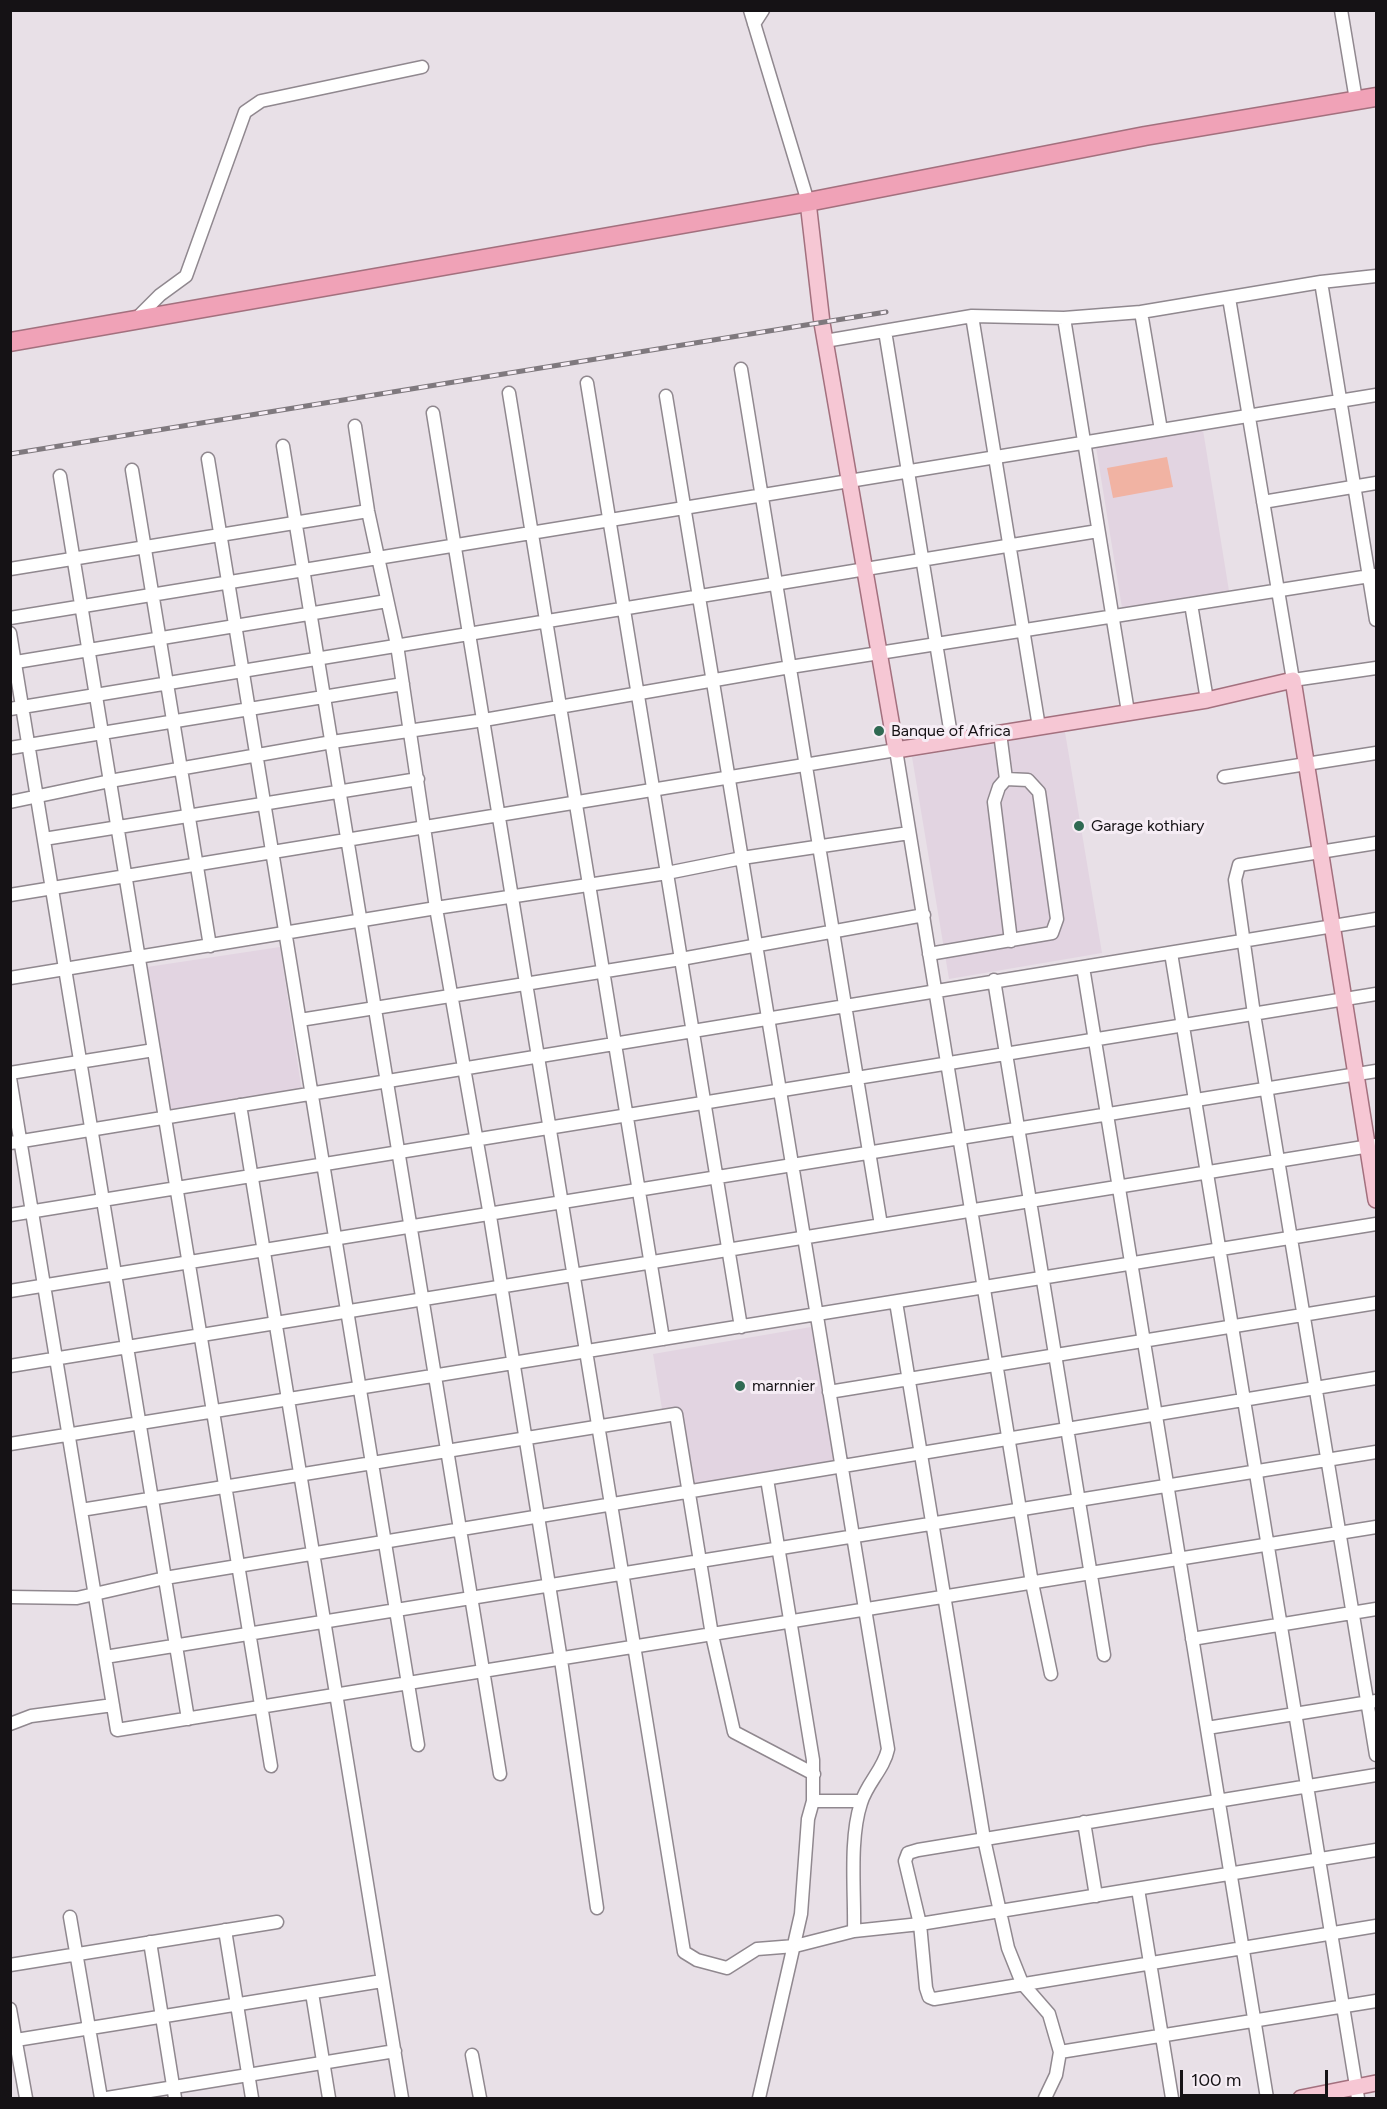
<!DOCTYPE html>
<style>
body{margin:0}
#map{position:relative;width:1387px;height:2109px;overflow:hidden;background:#e8e0e7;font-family:Figtree,sans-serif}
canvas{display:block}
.frame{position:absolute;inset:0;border:12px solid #151215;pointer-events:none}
.scale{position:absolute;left:1180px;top:2070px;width:148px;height:27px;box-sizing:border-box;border:3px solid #151215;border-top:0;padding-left:8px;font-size:18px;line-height:21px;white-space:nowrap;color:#151215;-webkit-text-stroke:4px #f6edf5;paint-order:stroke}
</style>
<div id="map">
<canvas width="1387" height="2109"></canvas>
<div class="frame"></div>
<div class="scale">100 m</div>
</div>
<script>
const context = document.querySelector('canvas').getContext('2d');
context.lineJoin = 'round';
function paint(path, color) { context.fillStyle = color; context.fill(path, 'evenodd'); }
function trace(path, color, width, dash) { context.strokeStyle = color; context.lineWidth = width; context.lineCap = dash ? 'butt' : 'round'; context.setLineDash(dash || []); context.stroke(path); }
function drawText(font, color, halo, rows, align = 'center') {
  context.font = font + ' Figtree,sans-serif'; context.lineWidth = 6; context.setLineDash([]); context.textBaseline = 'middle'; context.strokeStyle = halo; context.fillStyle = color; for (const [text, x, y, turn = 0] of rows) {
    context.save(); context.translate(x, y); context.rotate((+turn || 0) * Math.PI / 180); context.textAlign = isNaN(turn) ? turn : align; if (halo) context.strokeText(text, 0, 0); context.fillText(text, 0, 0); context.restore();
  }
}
const built = new Path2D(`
 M1203,430L1229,591L1122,608L1096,447Z
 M1065,732L1102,953L949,979L912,757Z
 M280,947L302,1092L169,1112L147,967Z
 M811,1327L835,1465L692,1490L679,1419L664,1421L653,1354Z`);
const green = new Path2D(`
 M1167,457L1173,487L1113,498L1107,468Z`);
const minor = new Path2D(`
 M750,10L808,202
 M1341,10L1356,100
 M754,24L763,10
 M1321,282L1376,620
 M1229,298L1293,680L1376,668
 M1141,312L1161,430
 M972,316L1039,727
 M1064,318L1128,712
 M136,319L160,295L186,276L245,112L261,101L422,67
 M885,331L952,741
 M825,341L972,316L1064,318L1141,312L1321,282L1376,276
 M741,369L881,1225
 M587,383L741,1327
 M509,393L663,1339
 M666,396L888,1749C884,1769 867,1783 861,1803C849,1839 855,1893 854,1931
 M433,413L684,1952L697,1960L727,1968L757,1949L795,1946L854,1931L920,1924L1376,1850
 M355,426L368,511L397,645L436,908L490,1216L561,1660L597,1908
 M283,446L500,1774
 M208,459L418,1745
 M132,470L210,946
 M60,476L271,1766
 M1263,502L1376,483
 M10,569L368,511
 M1191,604L1207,700
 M10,618L1376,395
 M10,633L188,1719
 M10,663L387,601
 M10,709L1098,531
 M1000,733L1006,779L999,787L994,802L1011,941
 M10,748L403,684
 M1224,777L1376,753
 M10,802L110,781L332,742L484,720L790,667L1376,575
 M44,839L418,779
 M1376,843L1239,865L1235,880L1254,1014L1376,1755
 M10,895L896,750L1032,1583L1051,1674
 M1171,953L1358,2098
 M929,954L1052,933L1057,919L1039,792L1028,780L1006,779
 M1083,967L1267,2098
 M10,978L436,908L667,873L742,858L909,833
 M994,980L1104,1655
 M300,1020L681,959L924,915
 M10,1073L154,1050
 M10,1078L117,1730L1376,1527
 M240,1105L402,2098
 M10,1143L1376,919
 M10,1215L1376,994
 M10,1291L1376,1071
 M896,1302L984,1839L1008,1948L1022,1983L1049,2014L1060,2052L1056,2075L1045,2098
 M10,1366L1376,1145
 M829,1392L1376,1303
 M10,1444L1376,1224
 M81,1510L676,1414L712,1635L734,1732L814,1774
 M10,1597L77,1598L165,1578L1376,1378
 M1192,1639L1376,1609
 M105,1657L1376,1452
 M10,1724L31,1716L113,1705
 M1207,1728L1376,1701
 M1376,1775L918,1850L908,1853L905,1861L920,1924L926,1988L929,1997L934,1999L1376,1926
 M813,1801H861
 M1084,1822L1096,1896
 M1138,1889L1172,2098
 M70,1917L101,2098
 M225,1930L252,2098
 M150,1942L175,2098
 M10,1965L277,1922
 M312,1993L329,2098
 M10,2009L26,2098
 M10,2041L382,1981
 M1060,2052L1376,2001
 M472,2055L480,2098
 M107,2098L395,2051
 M759,2098L801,1914L808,1819L813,1801V1760L767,1479`);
const major = new Path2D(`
 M808,202L822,323L896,750L1207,700L1293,680L1376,1200
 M1301,2098L1376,2083`);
const highway = new Path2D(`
 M10,342L808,202L1145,136L1376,97`);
const rail = new Path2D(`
 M10,454L886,312`);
const markers = [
 [879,731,6,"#2f6952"],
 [1079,826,6,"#2f6952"],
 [740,1386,6,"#2f6952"]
];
const poiNames = [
 ["Banque of Africa",891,731],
 ["Garage kothiary",1091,826],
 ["marnnier",752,1386]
];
paint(built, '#e2d4e1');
paint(green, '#f1b3a3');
trace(minor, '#90888f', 15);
trace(major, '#a3707e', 18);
trace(highway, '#a3707e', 21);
trace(minor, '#fff', 12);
trace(major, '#f6c7d4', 15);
trace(highway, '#f0a2b7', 18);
trace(rail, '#7f797e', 5);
trace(rail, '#f6edf5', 3, [9]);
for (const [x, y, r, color] of markers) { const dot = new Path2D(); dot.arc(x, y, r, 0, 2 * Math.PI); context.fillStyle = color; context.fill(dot); trace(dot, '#f6edf5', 2); }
drawText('16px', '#151215', '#f6edf5', poiNames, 'left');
</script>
